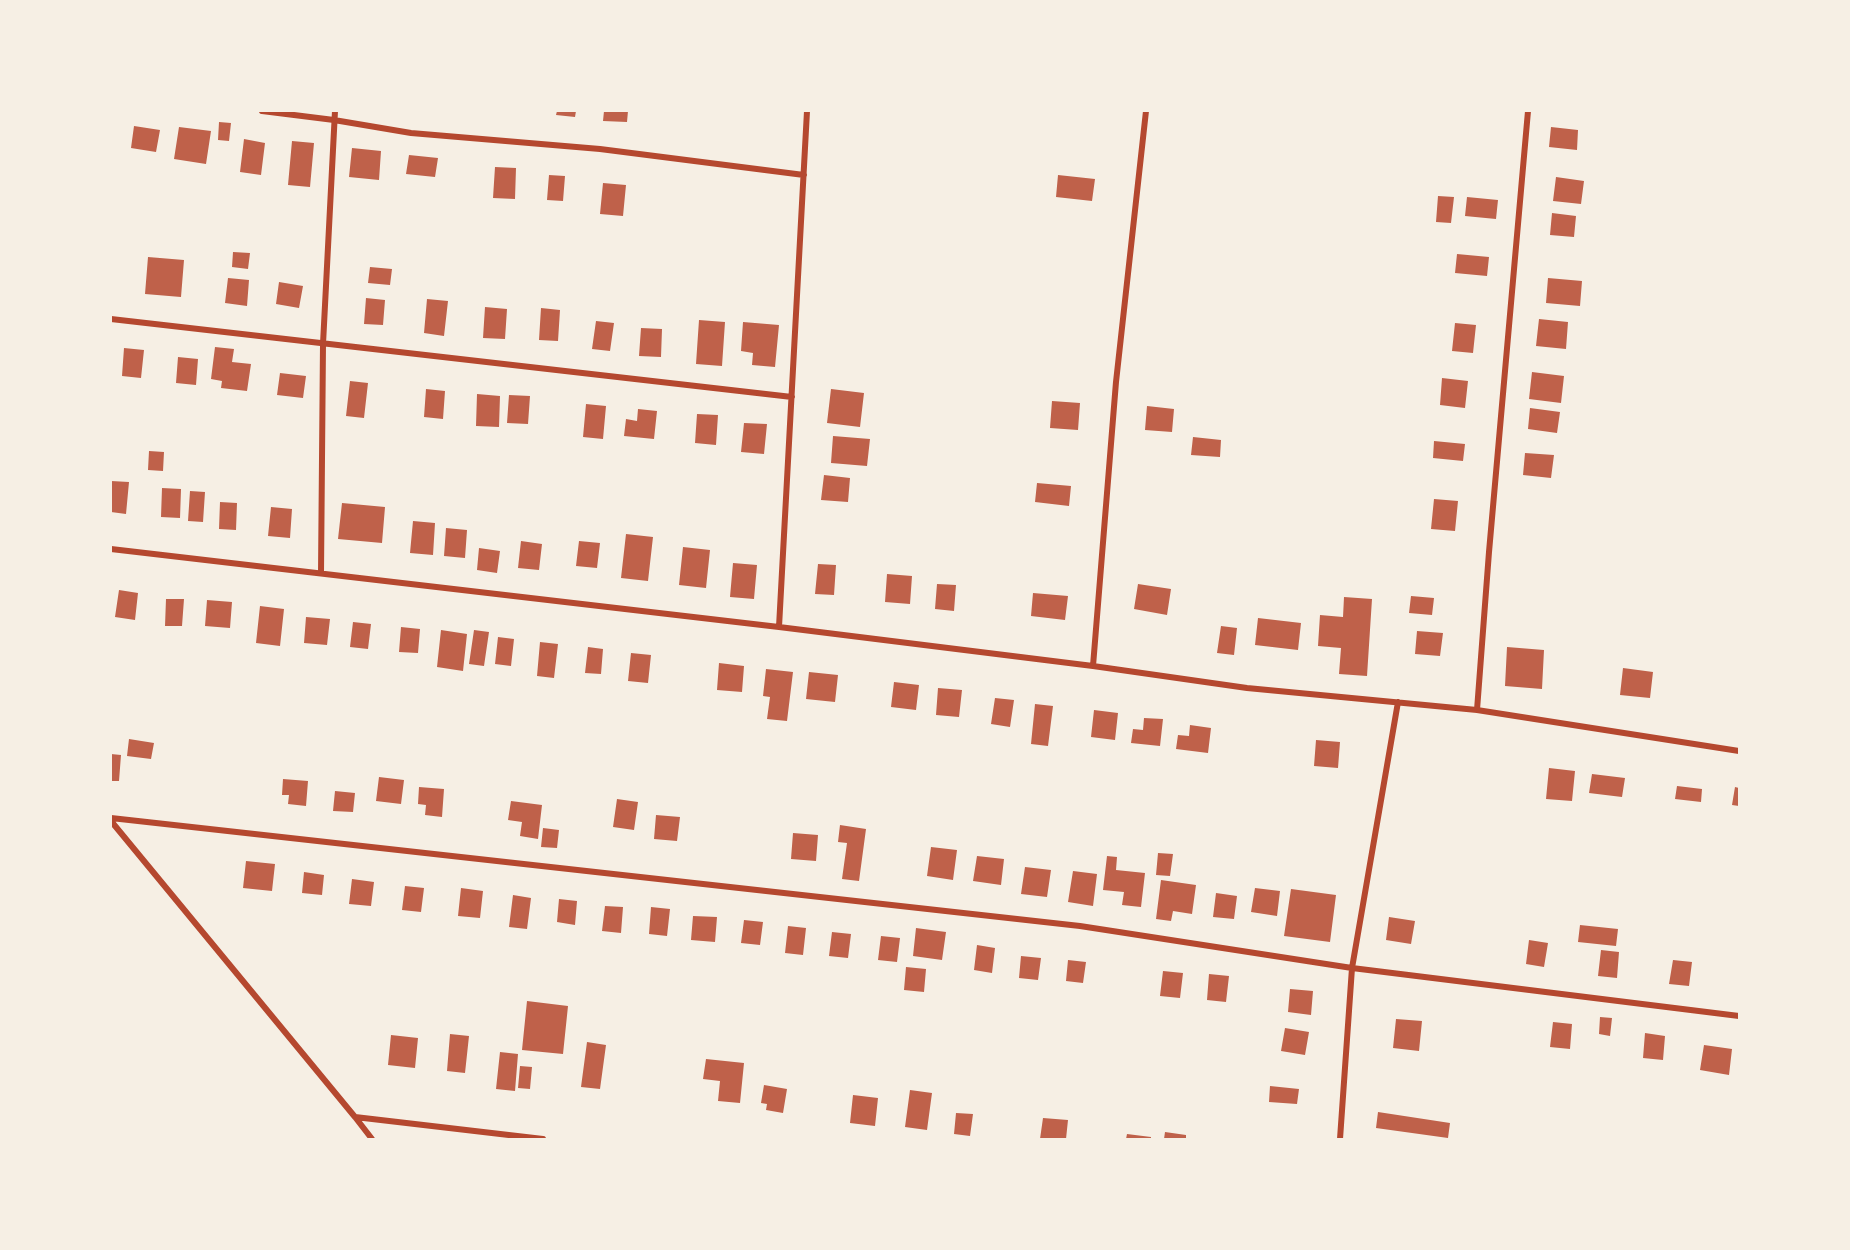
<!DOCTYPE html>
<style>
body{margin:0}
#map{position:relative;width:1850px;height:1250px;overflow:hidden;background:#f6efe4;font-family:"Sofia Sans Condensed",sans-serif}
canvas{display:block}
.frame{position:absolute;inset:0;border:112px solid #f6efe4;pointer-events:none}
</style>
<div id="map">
<canvas width="1850" height="1250"></canvas>
<div class="frame"></div>
</div>
<script>
const context = document.querySelector('canvas').getContext('2d');
context.lineJoin = 'round';
function paint(path, color) { context.fillStyle = color; context.fill(path, 'evenodd'); }
function trace(path, color, width, dash) { context.strokeStyle = color; context.lineWidth = width; context.lineCap = dash ? 'butt' : 'round'; context.setLineDash(dash || []); context.stroke(path); }
const building = new Path2D(`
 M557,111H576L575,117L556,115Z
 M604,111H628L627,122L603,121Z
 M219,122L231,123L229,141L218,140Z
 M134,126L160,130L156,152L131,148Z
 M179,127L211,131L206,164L174,159Z
 M1551,127L1578,130L1577,150L1549,147Z
 M244,139L265,143L261,175L240,172Z
 M292,141L314,143L310,187L288,185Z
 M352,148L381,151L379,180L349,177Z
 M409,155L438,158L435,177L406,174Z
 M495,167L516,168L515,199L493,198Z
 M549,175L565,176L563,201L547,200Z
 M1058,175L1095,179L1092,201L1056,197Z
 M1556,177L1584,181L1581,204L1553,201Z
 M603,183L626,185L623,216L600,214Z
 M1438,196L1454,197L1451,223L1436,222Z
 M1467,197L1498,200L1496,219L1465,216Z
 M1552,213L1576,216L1574,237L1550,235Z
 M233,252L250,253L248,269L232,267Z
 M1457,254L1489,257L1487,276L1455,273Z
 M148,257L184,260L181,297L145,294Z
 M370,267L392,269L390,285L368,283Z
 M228,278L249,280L247,306L225,303Z
 M1548,278L1582,281L1580,306L1546,303Z
 M279,282L303,286L299,308L276,304Z
 M366,298L385,300L383,325L364,324Z
 M427,299L448,301L444,336L424,333Z
 M485,307L507,309L505,339L483,338Z
 M541,308L560,310L558,341L539,340Z
 M1539,319L1568,322L1566,349L1536,346Z
 M699,320L725,322L722,366L696,364Z
 M596,321L614,323L610,351L592,349Z
 M743,322L779,325L775,367L752,365L753,353L741,351Z
 M1455,323L1476,325L1473,353L1452,351Z
 M641,328L662,329L661,357L639,356Z
 M215,347L234,349L232,362L251,364L247,391L221,388L222,381L211,379Z
 M124,348L144,350L141,378L122,376Z
 M178,357L198,359L196,385L176,383Z
 M1532,372L1564,376L1561,403L1529,399Z
 M280,373L306,376L303,398L277,395Z
 M1442,378L1468,381L1465,408L1440,405Z
 M350,381L368,383L364,418L346,416Z
 M426,389L445,391L443,419L424,417Z
 M831,389L864,393L860,427L827,423Z
 M477,394L500,396L499,427L476,426Z
 M509,395L530,396L528,424L507,423Z
 M1052,401L1080,403L1078,430L1050,428Z
 M586,404L606,406L603,439L583,437Z
 M1147,406L1174,409L1172,432L1145,430Z
 M1530,408L1560,412L1557,433L1528,429Z
 M638,409L657,411L654,439L624,436L626,419L637,421Z
 M697,414L718,415L716,445L695,443Z
 M744,423L767,424L764,454L741,452Z
 M833,436L870,439L867,466L831,463Z
 M1193,437L1221,440L1220,457L1191,455Z
 M1434,441L1465,444L1463,461L1433,458Z
 M149,451L164,452L163,471L148,470Z
 M1525,453L1554,455L1551,478L1523,475Z
 M824,475L850,478L848,502L821,500Z
 M111,481L129,482L126,514L111,512Z
 M1037,483L1071,486L1069,506L1035,502Z
 M162,488L181,489L180,518L161,517Z
 M190,491L205,492L203,522L188,521Z
 M1434,499L1458,501L1455,531L1431,529Z
 M220,502L237,503L236,530L219,529Z
 M342,503L385,507L382,543L338,539Z
 M271,507L292,509L290,538L268,536Z
 M413,521L435,523L433,555L410,553Z
 M446,528L467,530L465,558L444,556Z
 M626,534L653,537L648,581L621,578Z
 M521,541L542,544L539,570L518,568Z
 M579,541L600,543L597,568L576,566Z
 M683,547L710,550L706,588L679,585Z
 M479,548L500,551L497,573L477,570Z
 M733,563L757,565L754,599L730,597Z
 M818,564L836,565L834,595L815,594Z
 M887,574L912,576L910,604L885,602Z
 M937,584L956,585L954,611L935,609Z
 M1138,584L1171,589L1167,615L1134,609Z
 M119,590L138,593L135,620L115,617Z
 M1033,593L1068,596L1065,620L1031,616Z
 M1411,596L1434,598L1432,615L1409,613Z
 M1344,597L1372,599L1367,676L1339,674L1341,648L1318,646L1320,615L1343,617Z
 M166,599H184L182,626H165Z
 M207,600L232,602L230,628L205,626Z
 M260,606L284,609L280,646L256,643Z
 M306,617L330,619L327,645L304,643Z
 M1258,618L1301,623L1298,650L1255,645Z
 M353,622L371,624L368,649L350,647Z
 M1221,626L1237,628L1234,655L1217,653Z
 M401,627L420,629L418,653L399,652Z
 M441,630L467,634L463,671L437,667Z
 M474,630L489,632L484,666L469,664Z
 M1417,631L1443,633L1440,656L1415,654Z
 M498,637L514,639L511,666L495,664Z
 M540,642L558,644L554,678L537,676Z
 M588,647L603,649L601,674L585,673Z
 M1507,647L1544,650L1542,689L1505,686Z
 M631,653L651,655L648,683L628,681Z
 M719,663L744,666L742,692L717,690Z
 M1623,668L1653,672L1650,698L1620,695Z
 M766,669L793,672L787,721L767,719L770,697L763,696Z
 M809,672L838,675L835,702L806,699Z
 M894,682L919,685L916,710L891,707Z
 M938,688L962,690L959,717L936,715Z
 M995,698L1014,700L1010,727L991,724Z
 M1035,704L1053,706L1048,746L1031,744Z
 M1094,710L1118,713L1115,740L1091,737Z
 M1144,718L1163,719L1160,746L1131,743L1133,729L1143,730Z
 M1190,725L1211,728L1208,753L1176,749L1178,735L1189,736Z
 M129,739L154,743L151,759L127,756Z
 M1316,740L1340,742L1338,768L1314,766Z
 M111,754L121,755L119,781H111Z
 M1549,768L1575,771L1572,801L1546,799Z
 M1592,774L1625,778L1622,797L1589,793Z
 M379,777L404,780L401,804L376,801Z
 M283,779L308,781L306,806L288,804L289,795H282Z
 M1677,786L1702,789L1701,802L1675,799Z
 M419,787L444,789L442,817L425,815L426,805L418,804Z
 M1735,787L1739,788V806L1732,805Z
 M335,791L355,793L353,812L333,811Z
 M617,799L638,802L634,830L613,827Z
 M511,801L542,805L538,839L520,836L522,822L508,820Z
 M656,815L680,817L677,841L654,839Z
 M840,825L866,829L859,881L842,879L847,843L838,842Z
 M543,828L559,830L557,848L541,847Z
 M793,833L818,835L816,861L791,859Z
 M931,847L957,850L953,880L927,876Z
 M1158,853L1173,854L1170,876L1156,875Z
 M977,856L1004,859L1001,885L973,881Z
 M1107,856L1117,857L1116,870L1145,873L1141,907L1122,905L1124,892L1103,890Z
 M246,861L275,864L272,891L243,888Z
 M1025,867L1051,870L1047,897L1021,894Z
 M1073,871L1097,874L1093,906L1068,902Z
 M304,872L324,875L322,895L302,893Z
 M352,879L374,882L371,906L349,904Z
 M1161,880L1196,885L1192,914L1173,911L1171,921L1156,919Z
 M405,886L424,888L421,912L402,910Z
 M461,888L483,891L480,918L458,916Z
 M1255,888L1280,891L1277,916L1251,912Z
 M1291,889L1336,895L1330,942L1284,936Z
 M1216,893L1237,896L1234,919L1213,917Z
 M513,895L531,898L527,929L509,927Z
 M559,899L577,901L575,925L557,922Z
 M605,906L623,907L621,933L602,931Z
 M651,907L670,909L667,936L649,934Z
 M693,916L717,917L715,942L691,940Z
 M1389,917L1415,921L1411,944L1386,940Z
 M744,920L763,922L760,945L741,943Z
 M1580,925L1618,929L1616,946L1578,942Z
 M788,926L806,928L803,955L785,953Z
 M916,928L946,932L942,960L913,956Z
 M832,932L851,934L848,958L829,956Z
 M881,936L900,938L897,962L878,960Z
 M1529,940L1548,943L1544,967L1526,964Z
 M977,945L995,948L992,973L974,970Z
 M1601,950L1619,952L1617,978L1598,976Z
 M1021,956L1041,958L1038,980L1019,978Z
 M1068,960L1086,962L1083,983L1066,981Z
 M1673,960L1692,962L1689,986L1669,984Z
 M906,967L926,969L924,992L904,990Z
 M1163,971L1183,973L1180,998L1160,996Z
 M1209,974L1229,976L1226,1002L1207,1000Z
 M1290,989L1313,991L1311,1015L1288,1012Z
 M527,1001L568,1006L563,1054L522,1050Z
 M1600,1017L1612,1018L1610,1036L1599,1034Z
 M1396,1019L1422,1021L1419,1051L1393,1048Z
 M1553,1022L1572,1024L1570,1049L1550,1047Z
 M1285,1028L1309,1032L1305,1055L1281,1051Z
 M1645,1033L1665,1036L1663,1060L1643,1058Z
 M450,1034L469,1036L465,1073L447,1071Z
 M391,1035L418,1038L415,1068L388,1065Z
 M587,1042L606,1045L600,1089L581,1087Z
 M1704,1045L1732,1049L1729,1075L1700,1070Z
 M500,1052L518,1054L515,1091L496,1089Z
 M706,1059L744,1063L740,1103L718,1101L720,1081L703,1079Z
 M520,1066L532,1067L530,1089L518,1088Z
 M764,1085L787,1089L783,1113L766,1110L767,1104L761,1103Z
 M1270,1086L1299,1089L1297,1104L1269,1102Z
 M910,1090L932,1093L927,1130L905,1127Z
 M853,1095L878,1098L875,1126L850,1123Z
 M1378,1112L1450,1123L1448,1138L1376,1128Z
 M956,1113L973,1114L970,1136L954,1134Z
 M1043,1118L1068,1120L1066,1139H1040Z
 M1165,1132L1186,1135V1139H1164Z
 M1127,1134L1151,1137V1139H1126Z`);
const minor = new Path2D(`
 M262,111L334,120L411,133L600,149L804,175
 M111,319L792,397
 M111,549L779,627L1093,666L1247,688L1477,710L1739,751
 M321,573L323,344L335,111
 M779,627L807,111
 M1093,666L1116,382L1146,111
 M1477,710L1489,552L1528,111
 M111,818L1080,926L1352,968L1739,1016
 M111,821L355,1117L543,1139
 M355,1117L372,1139
 M1340,1139L1352,968L1398,702`);
paint(building, '#bf614a');
trace(minor, '#b5482f', 6);
</script>
